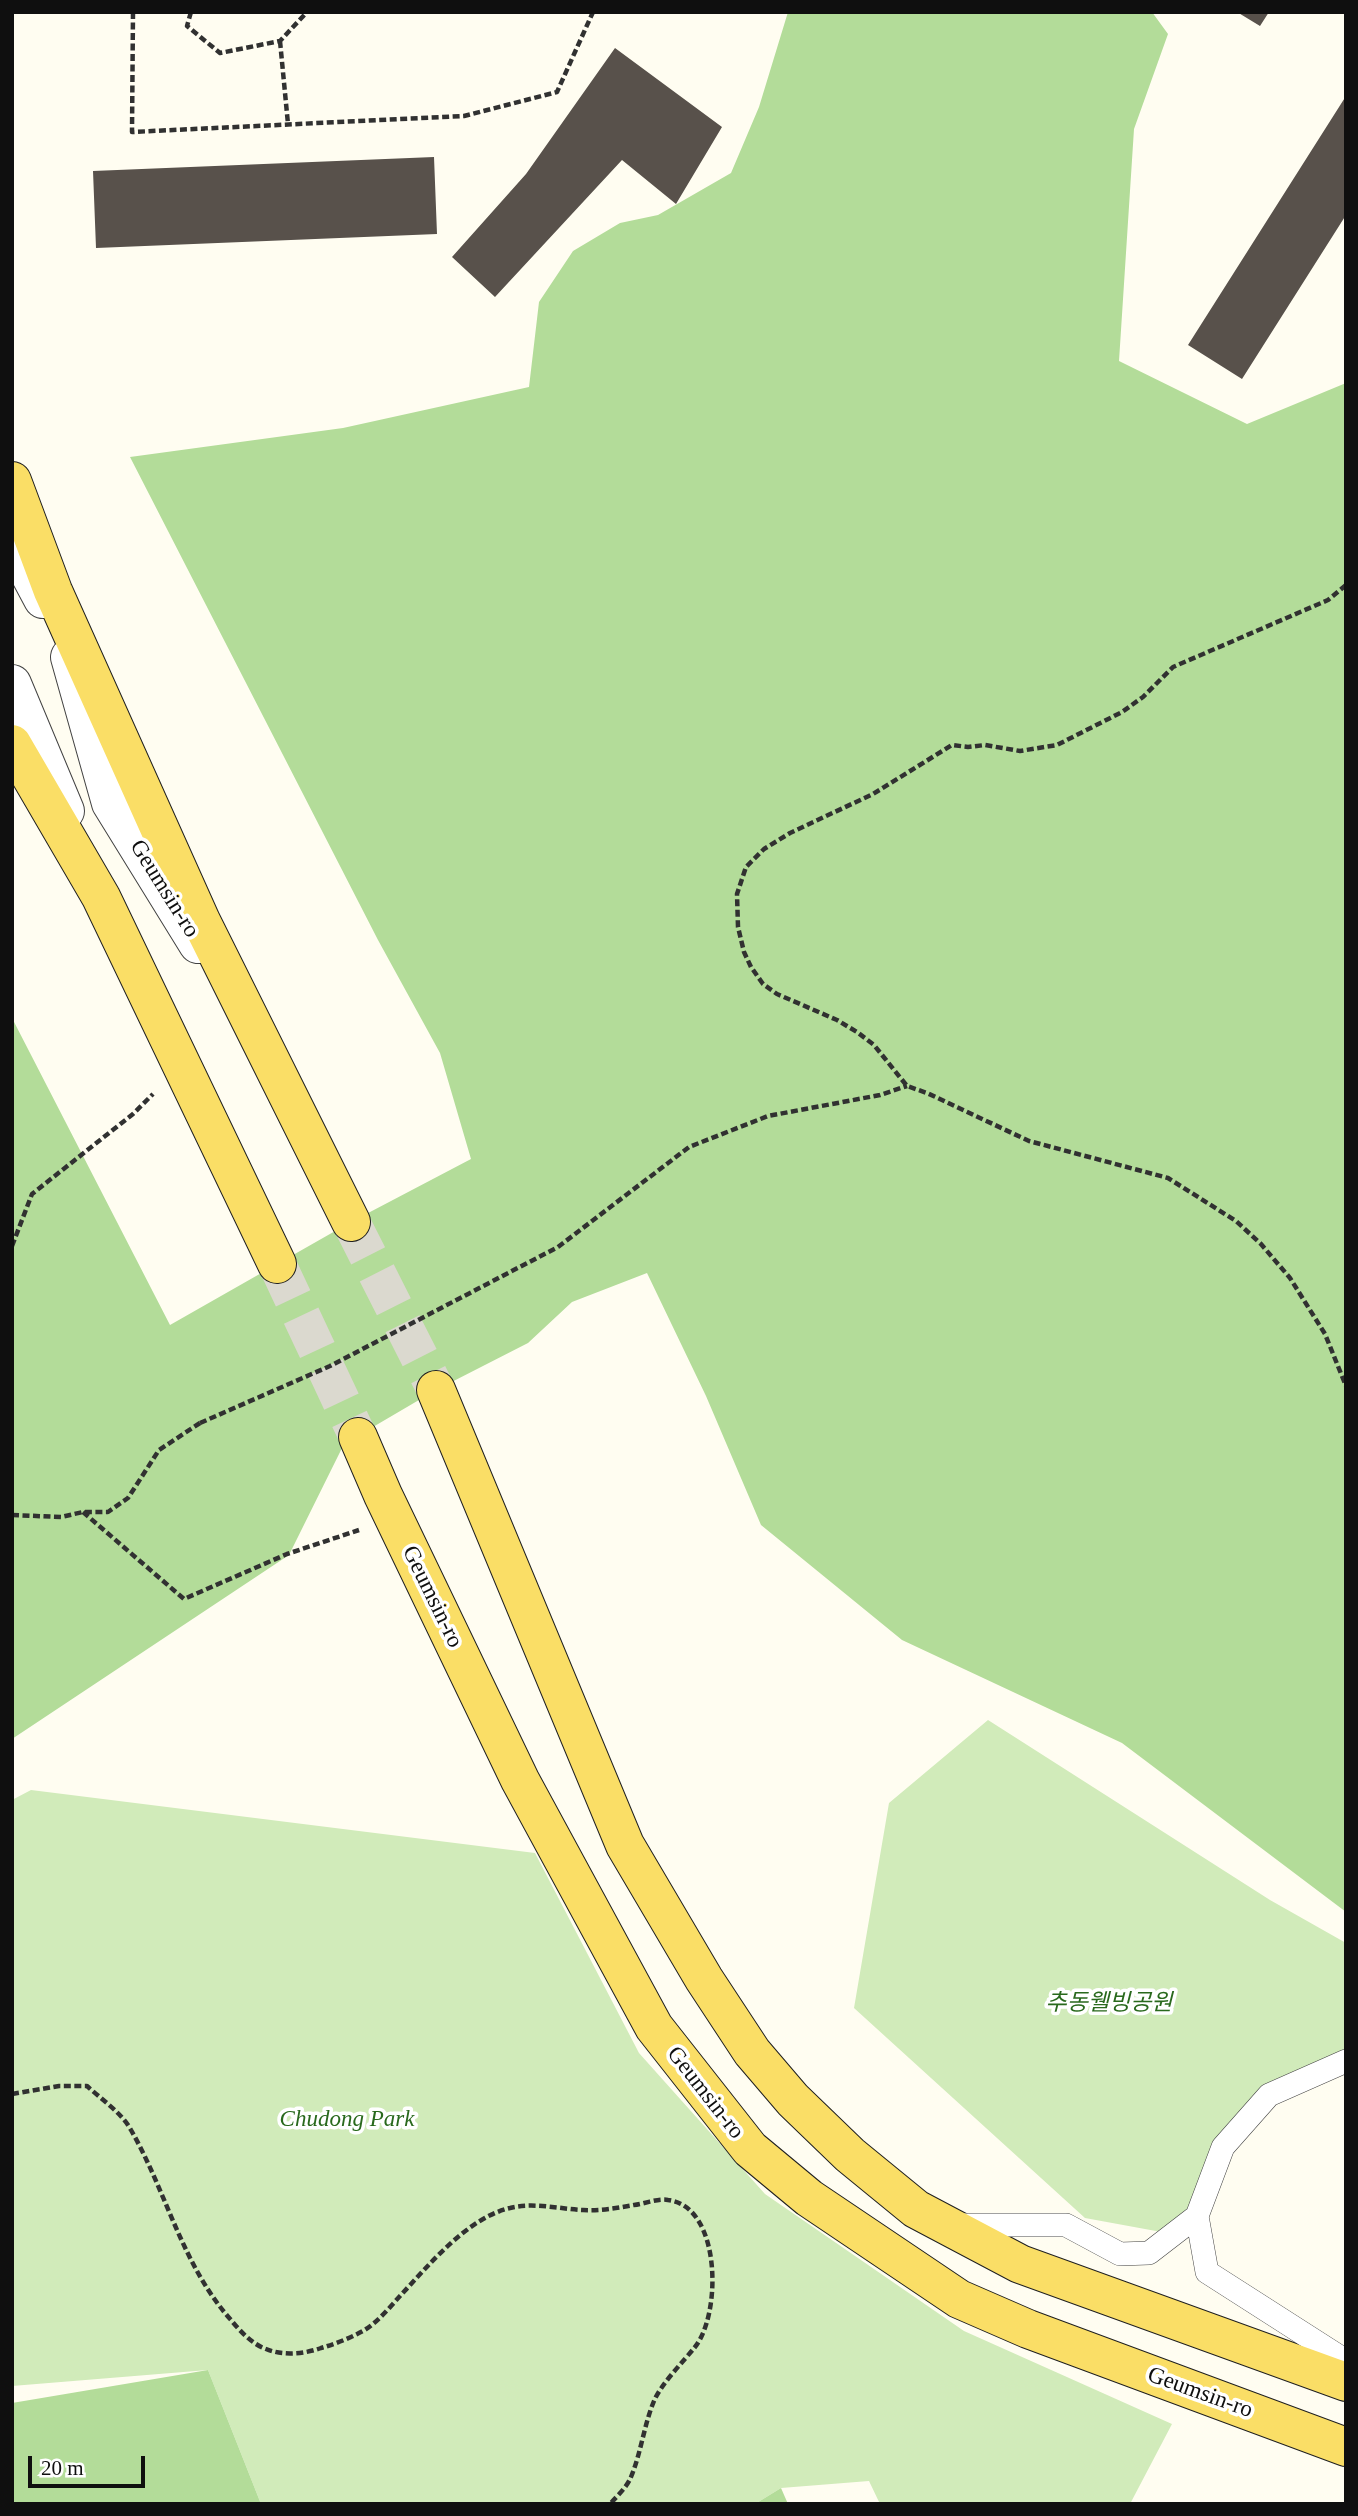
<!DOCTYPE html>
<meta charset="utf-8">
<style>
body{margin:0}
#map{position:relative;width:1358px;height:2516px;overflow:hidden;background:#fffdf1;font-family:"Times New Roman",serif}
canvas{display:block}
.frame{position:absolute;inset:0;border:14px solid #0f0f0f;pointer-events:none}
.scale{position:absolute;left:28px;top:2456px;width:117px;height:32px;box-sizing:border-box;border:4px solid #0f0f0f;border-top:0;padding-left:9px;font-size:21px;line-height:24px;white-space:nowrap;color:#0f0f0f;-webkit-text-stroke:5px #fff;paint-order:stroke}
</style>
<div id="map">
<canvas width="1358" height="2516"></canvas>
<div class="frame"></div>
<div class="scale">20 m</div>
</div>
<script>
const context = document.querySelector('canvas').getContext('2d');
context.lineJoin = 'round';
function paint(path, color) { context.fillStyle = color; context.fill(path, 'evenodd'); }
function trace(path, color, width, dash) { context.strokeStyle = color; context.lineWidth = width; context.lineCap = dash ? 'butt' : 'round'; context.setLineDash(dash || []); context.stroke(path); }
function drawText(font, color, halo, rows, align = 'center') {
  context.font = font + ' "Times New Roman","Noto Sans KR",serif'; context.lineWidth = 7; context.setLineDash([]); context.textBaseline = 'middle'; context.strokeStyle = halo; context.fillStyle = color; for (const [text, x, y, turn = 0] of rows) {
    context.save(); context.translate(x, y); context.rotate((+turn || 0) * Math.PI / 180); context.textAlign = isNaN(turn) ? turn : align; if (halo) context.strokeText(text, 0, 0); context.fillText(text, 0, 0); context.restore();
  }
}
const green = new Path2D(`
 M988,1720L1270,1900L1346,1943V2060L1249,2117L1194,2238L1085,2218L854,2008L889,1803Z
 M31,1790L535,1853L639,2053L765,2194L964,2331L1172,2424L1130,2504H880L869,2481L781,2488L755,2504H261L208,2370L12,2386V1800Z`);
const forest = new Path2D(`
 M788,12H1152L1168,34L1134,129L1119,361L1247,424L1346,383V1912L1122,1743L902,1640L761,1525L706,1396L647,1273L572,1302L528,1343L436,1390L344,1444L289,1555L12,1739V1018L170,1325L351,1222L471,1159L440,1053L378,940L130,457L343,428L529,387L539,302L573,251L620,223L658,215L731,173L759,107Z
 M208,2370L261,2504H12V2403Z
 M781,2488L788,2504H755Z`);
const building = new Path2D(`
 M1237,12H1269L1260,26Z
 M615,48L722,127L676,204L622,160L495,297L452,257L526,174Z
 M1346,96V215L1242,379L1188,345Z
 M434,157L437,234L96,248L93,171Z`);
const primaryTunnel = new Path2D(`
 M351,1222L436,1390
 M277,1264L358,1437`);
const path = new Path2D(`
 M133,12L132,132L464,116L557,92L593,12
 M191,12L187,26L220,53L280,41L307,12
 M280,41L288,124
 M1346,585L1328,600L1173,667L1143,697L1122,712L1057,745L1020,751L985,745L968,747L952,745L873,794L790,833L764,849L746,867L737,894L738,927L744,952L751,967L763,984L777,994L837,1020L857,1032L874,1045L907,1086L927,1093L1029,1141L1168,1178L1236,1221L1261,1244L1290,1278L1325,1334L1346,1386
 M12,1246L32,1194L133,1114L153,1094
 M558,1247L689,1147L768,1116L880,1095L907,1086
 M83,1512L184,1599L287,1554L359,1530
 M12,1515L61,1517L83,1512H108L128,1498L159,1450L200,1423
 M12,2094L59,2086H87C101,2099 122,2113 131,2130C167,2193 182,2265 231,2320C240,2331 252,2344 266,2349C283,2356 304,2354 321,2348C335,2344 350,2338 363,2331C378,2322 389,2308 400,2296C429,2265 467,2218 510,2208C533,2202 560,2209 583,2210C600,2211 617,2208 634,2205C644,2204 658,2198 668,2200C721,2206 722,2313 695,2347C683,2362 661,2384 654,2401C644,2425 641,2453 631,2477C627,2487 617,2496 610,2504`);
const service = new Path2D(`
 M1346,2061L1269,2095L1223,2147L1197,2216L1207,2272L1346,2361
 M958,2225H1066L1120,2254L1149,2253L1197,2216`);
const tertiary = new Path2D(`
 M12,541L43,599
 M70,657L111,803L198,944
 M12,684L65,811`);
const primary = new Path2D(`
 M12,481L53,591L201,921L351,1222
 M12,744L101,897L277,1264
 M436,1390L625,1845L704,1979L752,2052L793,2100L850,2155L916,2209L1020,2264L1346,2382
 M358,1437L383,1495L520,1780L654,2027L750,2149L809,2198L959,2299L1028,2329L1346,2447`);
const pathBridge = new Path2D(`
 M200,1423L330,1366L558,1247`);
const streetNames = [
 ["Geumsin-ro",164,889,58],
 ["Geumsin-ro",432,1597,64],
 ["Geumsin-ro",705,2093,52],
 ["Geumsin-ro",1200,2393,20]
];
const parkNames = [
 ["추동웰빙공원",1109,2004],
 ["Chudong Park",347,2120]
];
paint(green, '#d1ebba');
paint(forest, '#b3dc99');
paint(building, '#58514b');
trace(primaryTunnel, '#dbd9cf', 38, [38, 19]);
trace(service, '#424242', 24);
trace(tertiary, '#424242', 40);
trace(primary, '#202020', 40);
trace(path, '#313131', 4.5, [7, 3.5]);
trace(service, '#fff', 23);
trace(tertiary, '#fff', 38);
trace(primary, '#fade66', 38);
trace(pathBridge, '#313131', 4.5, [7, 3.5]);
drawText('23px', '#0f0f0f', '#fff', streetNames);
drawText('italic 23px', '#29691d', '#fff', parkNames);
</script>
